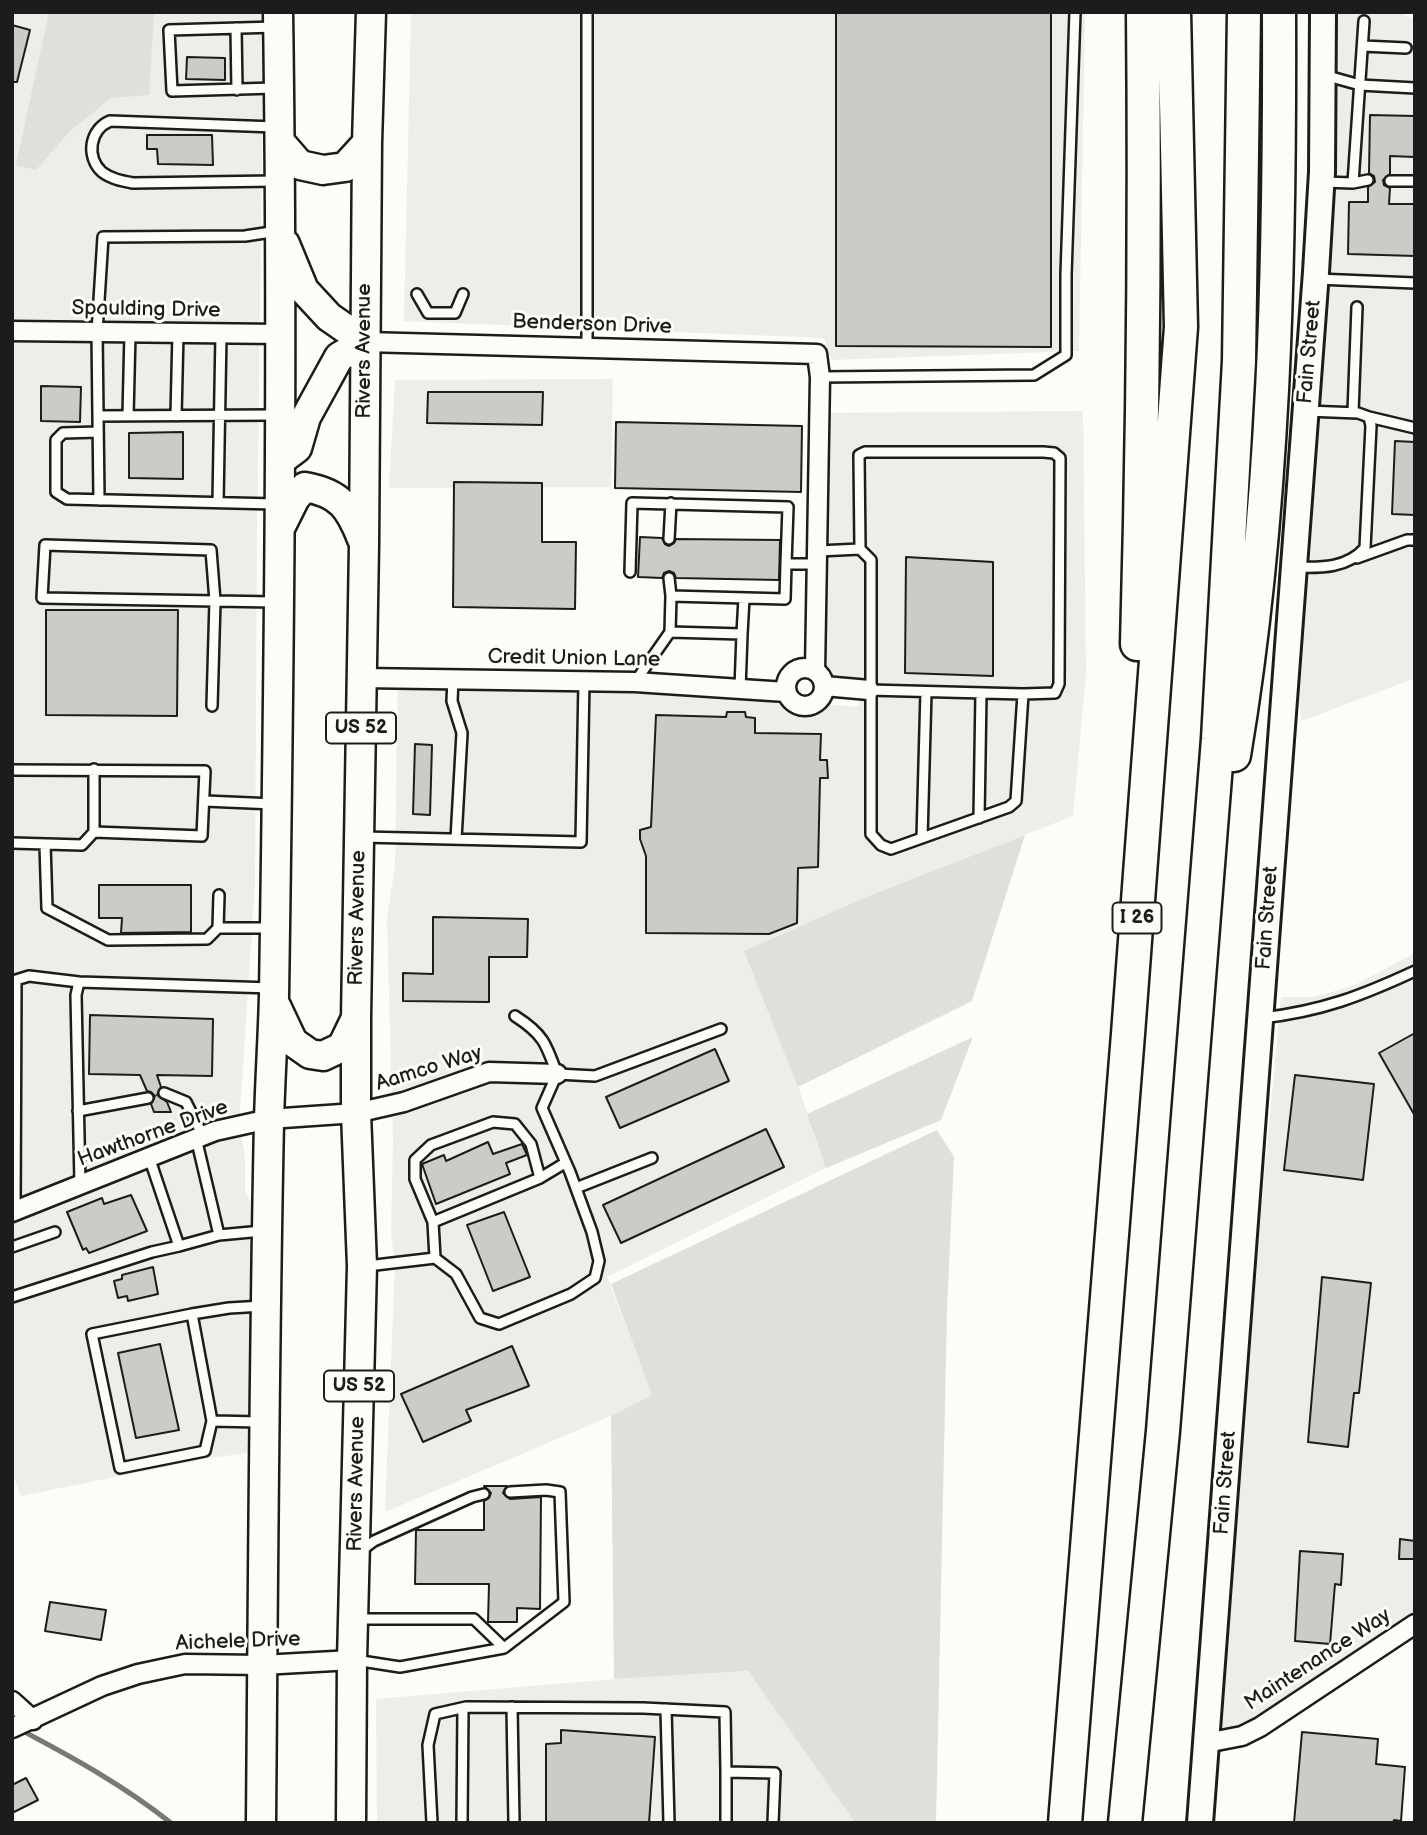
<!DOCTYPE html>
<style>
body{margin:0}
#map{position:relative;width:1427px;height:1835px;overflow:hidden;background:#fdfcf7;font-family:"Balsamiq Sans",sans-serif}
canvas{display:block}
.frame{position:absolute;inset:0;border:14px solid #1c1c1c;pointer-events:none}
</style>
<div id="map">
<canvas width="1427" height="1835"></canvas>
<div class="frame"></div>
</div>
<script>
const context = document.querySelector('canvas').getContext('2d');
context.lineJoin = 'round';
function paint(path, color) { context.fillStyle = color; context.fill(path, 'evenodd'); }
function trace(path, color, width, dash) { context.strokeStyle = color; context.lineWidth = width; context.lineCap = dash ? 'butt' : 'round'; context.setLineDash(dash || []); context.stroke(path); }
function drawText(font, color, halo, rows, align = 'center') {
  context.font = font + ' "Balsamiq Sans",sans-serif'; context.lineWidth = 6; context.setLineDash([]); context.textBaseline = 'middle'; context.strokeStyle = halo; context.fillStyle = color; for (const [text, x, y, turn = 0] of rows) {
    context.save(); context.translate(x, y); context.rotate((+turn || 0) * Math.PI / 180); context.textAlign = isNaN(turn) ? turn : align; if (halo) context.strokeText(text, 0, 0); context.fillText(text, 0, 0); context.restore();
  }
}
const built = new Path2D(`
 M12,12H264L257,530L255,883L239,1126L245,1156V1192L252,1203L249,1453L209,1458L21,1496L12,1473Z
 M411,12H1085L1079,351L831,360L824,338L404,321Z
 M1335,12H1400L1415,20V678L1302,721L1297,689L1327,293L1336,90Z
 M613,379L611,487L389,488L395,380Z
 M1083,411L1086,673L1073,816L871,895L745,951L794,1074L826,1168L607,1277L653,1395L611,1416L385,1512L395,1263L391,1235L393,1141L387,919L395,866L398,679L773,702L804,717L824,704L859,707L860,682L831,679L829,673L821,663L820,413Z
 M1415,953V1624L1260,1727L1219,1740L1260,1223L1281,997H1314L1353,986Z
 M748,1671L855,1823H377L376,1699L614,1679Z`);
const green = new Path2D(`
 M49,12H154L149,95L111,98L70,131L36,170L16,165Z
 M1025,835L972,1001L798,1087L744,951L871,895Z
 M973,1037L941,1120L826,1168L807,1114Z
 M937,1130L954,1157L947,1309L936,1823H855L748,1671L614,1679L611,1416L652,1395L611,1284Z`);
const stream = new Path2D(`
 M19,1729C72,1757 123,1785 171,1823`);
const building = new Path2D(`
 M836,12H1051V347L836,346Z
 M12,25L30,30L17,82H12Z
 M187,57L225,58V80L186,79Z
 M1370,115L1415,116V157L1390,156V174L1383,180L1384,185L1390,188L1389,204H1415V256L1348,254L1349,202H1368V187L1375,182L1374,176L1369,173Z
 M147,135H212L213,165L158,164L157,149H147Z
 M41,386L81,387L80,422L41,421Z
 M428,392H543L542,425L427,423Z
 M616,422L802,426L801,492L615,488Z
 M183,432V479L129,478V433Z
 M1395,441L1415,442V515L1392,514Z
 M454,482L542,483V542H576L575,609L453,607Z
 M640,537L662,538L665,544L669,546L674,543L676,539L780,540L779,580L676,578L674,573L669,571L664,573L662,578L638,577Z
 M906,557L993,562V676L905,673Z
 M46,610H178L177,716L46,715Z
 M727,712H745L746,717L755,718V733L821,734L820,760H827L828,778H820L818,867L798,868L797,923L769,934L646,933V856L640,839V830L651,827L656,715L726,717Z
 M415,744L432,745L430,815L413,814Z
 M99,885H191V932L121,933L122,918H99Z
 M433,917L528,919L527,957H489V1002L403,1001V973L433,974Z
 M90,1015L213,1019L212,1076L157,1075L161,1087L157,1095L167,1102L171,1112H154L151,1104L155,1096L151,1092L147,1091L140,1075L89,1074Z
 M1415,1033V1116L1379,1053Z
 M715,1049L729,1081L620,1128L606,1097Z
 M1295,1075L1374,1084L1363,1180L1284,1170Z
 M766,1129L784,1167L621,1243L603,1205Z
 M488,1142L493,1154L522,1144L527,1155L506,1163L510,1174L436,1204L422,1164L444,1155L446,1161Z
 M131,1195L147,1231L89,1253L86,1248L83,1250L67,1212L102,1198L104,1204Z
 M504,1212L530,1277L493,1291L467,1225Z
 M153,1267L158,1294L128,1301L127,1296L118,1298L114,1281L122,1279V1275Z
 M1322,1277L1371,1283L1359,1393H1354L1348,1447L1308,1442Z
 M160,1344L179,1430L136,1438L118,1353Z
 M512,1346L529,1386L466,1410L471,1421L423,1442L401,1394Z
 M484,1486H507L503,1493L510,1499L541,1497L540,1609L517,1608V1622H488L489,1584H415L416,1530H484V1501L489,1498L491,1493Z
 M1400,1539L1415,1541V1559H1399Z
 M1300,1551L1343,1554L1341,1585L1335,1584L1330,1644L1295,1641Z
 M50,1602L106,1610L101,1640L45,1631Z
 M561,1730L655,1737L649,1823H546V1744L561,1743Z
 M1302,1732L1378,1739L1376,1764L1405,1767L1401,1821L1394,1820L1393,1823H1294Z
 M26,1778L38,1800L12,1813V1785Z`);
const lane = new Path2D(`
 M236,28L237,90
 M1363,46L1406,48
 M1324,75L1360,85L1415,88
 M274,88L172,91L169,30L276,27
 M275,127L110,121C89,130 86,157 102,172C111,179 122,181 133,183L276,181
 M1390,181H1415
 M1323,182L1353,183L1364,21
 M1353,183L1368,180
 M1317,279L1415,283
 M417,294L428,313H455L463,294
 M587,348V12
 M820,377L1034,375L1066,355V275L1075,12
 M1353,412L1357,307
 M98,416L275,415
 M128,416L130,333
 M176,416L178,333
 M1369,417L1415,428
 M98,432L63,433L56,440V492L67,499L275,504
 M865,452H1043L1054,453L1060,458L1059,684L1055,693L1023,694L1016,801L1009,807L891,849L881,845L871,834V560L860,549L859,455Z
 M99,500L97,332L103,237L245,236L278,231
 M218,502L221,334
 M669,539L671,503
 M818,551L860,549
 M1357,558L1407,540H1415
 M1296,567C1322,568 1347,568 1365,548L1371,426L1369,417L1358,413L1307,411
 M630,572L632,503L788,507L786,564H817
 M669,578L671,596
 M670,632L671,596L785,599L786,564
 M742,634L744,598
 M453,679L452,701L462,733L456,839
 M635,682L670,632L742,634L740,689
 M869,690L1023,694
 M212,706L215,601L211,550L45,545L42,598L274,602
 M94,769V832
 M12,770L205,771L202,836L94,832L82,845L12,843
 M205,801L274,804
 M979,818L981,693
 M362,837L581,842L584,681
 M922,838L926,692
 M45,844L47,908L108,940L207,939L218,928L219,895
 M218,928H273
 M1262,1018C1322,1011 1361,996 1415,971
 M557,1074L595,1076L721,1029
 M164,1093L186,1102L203,1136
 M78,1111L148,1098
 M196,1138L219,1235
 M149,1157L179,1246L219,1235L262,1231
 M80,1184L76,995L79,982L272,988
 M576,1188L652,1158
 M15,1211L16,980L29,976L79,982
 M433,1222L415,1179V1160L431,1145L493,1122L515,1124L531,1144L540,1178
 M12,1247L55,1232
 M435,1258L433,1222L540,1178L565,1163
 M367,1266L435,1258L456,1274L480,1318L499,1324L571,1294L595,1278L599,1261L592,1232L570,1172L542,1108L557,1074C546,1043 543,1034 515,1016
 M12,1297L152,1252L179,1246
 M192,1314L92,1334L120,1468L205,1451L212,1421
 M260,1422L212,1421L192,1314L229,1308L263,1306
 M362,1550L374,1541L472,1497L484,1494
 M356,1619H474L504,1648
 M355,1660L400,1667L504,1648L564,1602L560,1492L546,1490L510,1492
 M512,1707L514,1823
 M666,1709L669,1823
 M432,1823L428,1745L435,1714L466,1707L643,1708L725,1712L726,1772L775,1773L773,1823
 M462,1823L463,1708
 M726,1823V1772`);
const street = new Path2D(`
 M12,331L279,334
 M365,342L817,354L820,377L815,671
 M786 687a19 19 0 1 1 38 0a19 19 0 1 1-38 0Z
 M362,678L635,682L786,692
 M824,686L869,690
 M12,1212L215,1131L269,1119L356,1113L404,1102L489,1072L557,1074
 M12,1701L33,1720
 M12,1728L102,1686L138,1674L185,1664L262,1665L352,1660
 M1206,1743L1242,1736L1260,1727L1415,1624`);
const secondary = new Path2D(`
 M1200,1823L1316,272L1322,172L1323,12`);
const primary = new Path2D(`
 M280,142L300,165L323,170L345,167L367,143
 M285,244L304,290L329,317L365,342
 M281,460L297,448L306,417L339,357L365,342
 M282,524L295,498L305,487C340,493 350,508 362,539
 M276,1006L293,1042L310,1054L323,1056L342,1047L356,1018
 M261,1823C263,1589 264,1356 269,1122C270,1080 273,1037 274,995C279,667 283,340 278,12
 M351,1823L352,1660L362,1266L356,1113V1018L364,545L367,143L371,12`);
const highway = new Path2D(`
 M1137,644C1143,434 1145,223 1143,12
 M1234,755C1275,511 1280,260 1279,12
 M1065,1823L1128,1034L1181,327L1174,12
 M1125,1823L1163,1431L1218,739L1239,361L1244,12`);
const shields = [
 [361,728,70],
 [1137,918,49],
 [359,1386,70]
];
const shieldNames = [
 ["US 52",361,728],
 ["I 26",1137,918],
 ["US 52",359,1386]
];
const streetNames = [
 ["Spaulding Drive",146,310,1],
 ["Benderson Drive",592,325,2],
 ["Rivers Avenue",365,351,-90],
 ["Fain Street",1310,352,-85],
 ["Credit Union Lane",574,659,1],
 ["Rivers Avenue",358,918,-89],
 ["Fain Street",1268,918,-86],
 ["Aamco Way",429,1069,-17],
 ["Hawthorne Drive",153,1134,-20],
 ["Fain Street",1226,1483,-86],
 ["Rivers Avenue",357,1484,-89],
 ["Aichele Drive",238,1642,-2],
 ["Maintenance Way",1318,1660,-33]
];
paint(built, '#eeede9');
paint(green, '#e0dfdb');
trace(stream, '#797876', 5);
paint(building, '#cccbc8');
trace(building, '#1c1c1c', 2);
trace(lane, '#1c1c1c', 14);
trace(street, '#1c1c1c', 23);
trace(secondary, '#1c1c1c', 30);
trace(primary, '#1c1c1c', 33);
trace(highway, '#1c1c1c', 37);
trace(lane, '#fdfcf7', 9);
trace(street, '#fdfcf7', 18);
trace(secondary, '#fdfcf7', 24);
trace(primary, '#fdfcf7', 28);
trace(highway, '#fdfcf7', 32);
for (const [x, y, w] of shields) { const box = new Path2D(); box.roundRect(x - w / 2, y - 15.5, w, 31, 5); context.fillStyle = '#fdfcf7'; context.fill(box); trace(box, '#1c1c1c', 2); }
drawText('bold 19px', '#1c1c1c', null, shieldNames);
drawText('21px', '#1c1c1c', '#fdfcf7', streetNames);
</script>
